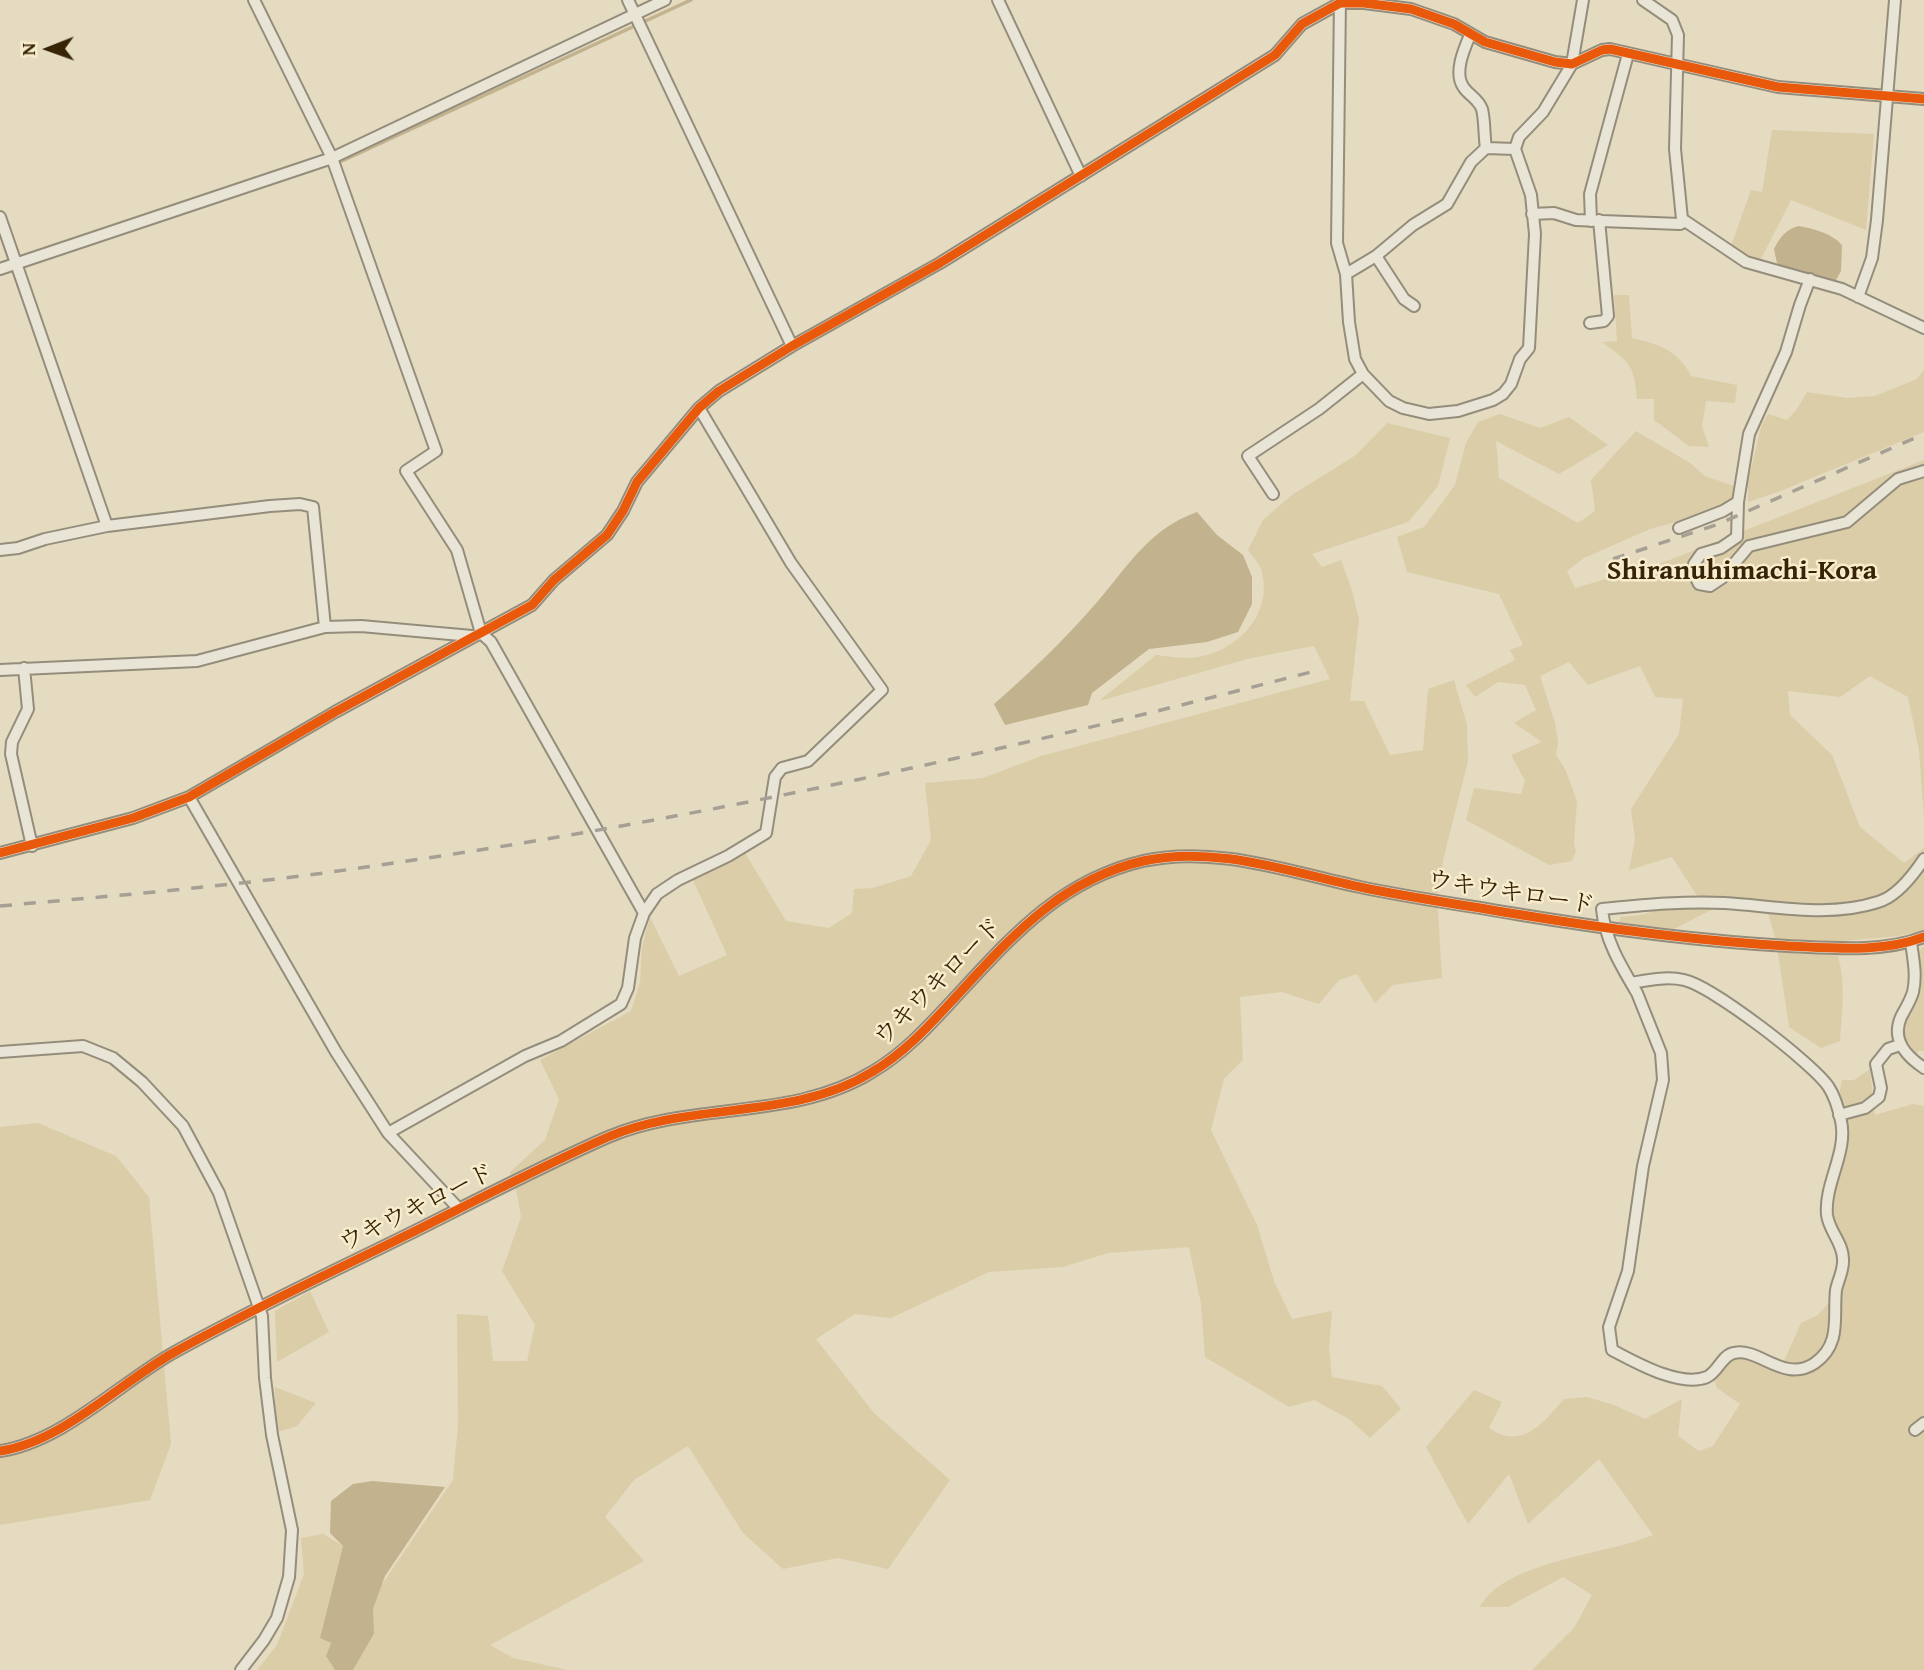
<!DOCTYPE html>
<meta charset="utf-8">
<style>
body{margin:0}
#map{position:relative;width:1924px;height:1670px;overflow:hidden;background:#e4dbc0;font-family:"Gentium Book Plus",serif}
canvas{display:block}
.north{position:absolute;left:14px;top:14px;width:70px;height:70px;-webkit-text-stroke:5px #f7eccc;paint-order:stroke;rotate:269deg;font-size:19px;font-weight:700;line-height:28px;text-align:center;color:#372306}
.north::after{content:'';display:block;margin:auto;width:24px;height:32px;background:#372306;clip-path:polygon(50% 0,100% 100%,50% 72%,0 100%)}
</style>
<div id="map">
<canvas width="1924" height="1670"></canvas>
<div class="north">N</div>
</div>
<script>
const context = document.querySelector('canvas').getContext('2d');
context.lineJoin = 'round';
function paint(path, color) { context.fillStyle = color; context.fill(path, 'evenodd'); }
function trace(path, color, width, dash) { context.strokeStyle = color; context.lineWidth = width; context.lineCap = dash ? 'butt' : 'round'; context.setLineDash(dash || []); context.stroke(path); }
function drawText(font, color, halo, rows, align = 'center') {
  context.font = font + ' "Gentium Book Plus","Noto Serif JP",serif'; context.lineWidth = 5; context.setLineDash([]); context.textBaseline = 'middle'; context.strokeStyle = halo; context.fillStyle = color; for (const [text, x, y, turn = 0] of rows) {
    context.save(); context.translate(x, y); context.rotate((+turn || 0) * Math.PI / 180); context.textAlign = isNaN(turn) ? turn : align; if (halo) context.strokeText(text, 0, 0); context.fillText(text, 0, 0); context.restore();
  }
}
const green = new Path2D(`
 M1772,130L1874,134L1866,230L1791,200L1760,261L1751,259L1731,246L1751,190L1762,192Z
 M1614,295H1629L1632,338C1658,344 1678,350 1691,376L1737,385L1735,403L1706,401L1702,426L1709,447L1689,446L1654,420V399H1637C1634,364 1630,363 1602,342L1617,341Z
 M1924,370V432L1778,492L1748,502V486L1737,487L1730,500L1716,511L1650,529L1584,558L1567,571L1575,588L1662,563L1924,460V818L1919,750L1908,697L1870,676L1840,697L1788,691L1790,715L1832,755L1860,827L1904,863L1924,848V931L1899,936L1832,942C1848,972 1842,1008 1840,1041L1821,1048L1789,1027L1776,940L1765,903L1719,898L1713,909L1670,931L1617,927L1621,917C1640,915 1656,916 1667,897H1698L1672,857L1629,870L1635,839L1631,809L1679,734L1683,699L1655,697L1640,666L1588,685L1569,662L1540,676L1555,723L1558,742L1556,755L1566,771L1577,801L1574,844L1576,851L1572,861L1549,865L1466,820L1474,788L1521,794L1525,781L1511,755L1542,742L1514,723L1536,710L1525,685L1498,682L1475,697L1466,685L1515,660L1510,650L1523,645L1499,594L1407,572L1397,537L1424,527L1455,485L1466,443L1478,422L1500,414L1540,428L1569,417L1608,445L1559,474L1496,441L1499,478L1578,523L1595,511L1591,480L1636,431L1690,463L1705,476L1737,487L1747,486L1761,427L1768,414L1787,420L1797,409L1807,392L1847,398L1875,396L1917,379Z
 M1387,423L1450,438L1438,486L1408,522L1312,554L1322,567L1341,560L1352,590L1359,620L1350,701H1364L1390,755L1423,750L1428,689L1454,680L1467,725L1468,761L1444,856L1437,895L1442,978L1393,985L1375,1003L1357,974L1339,980L1319,1004L1282,992L1240,997L1243,1060L1224,1079L1211,1130L1257,1225L1274,1281L1292,1319L1332,1311L1329,1348L1332,1377L1382,1386L1401,1409L1370,1438L1349,1419L1314,1400L1289,1407L1205,1357L1201,1304L1189,1247L1108,1253L1063,1267L989,1272L891,1318L855,1314L816,1339L874,1413L950,1480L888,1569L838,1558L783,1569L743,1533L688,1446L634,1480L605,1517L644,1561L490,1645L513,1658L568,1670H353L374,1635L371,1616L381,1586L453,1480L458,1424L457,1314L488,1316L493,1361H527L535,1325L502,1271L521,1217L516,1189L510,1172L545,1140L559,1099L540,1060L631,1011L640,983L642,947L650,917L679,976L727,955L693,880L745,853L786,921L829,928L852,913L854,889L873,888L911,876L931,840L925,783L983,778L1041,756L1330,679L1314,646L1251,658L1099,701L1156,655C1167,656 1179,658 1189,658C1232,656 1273,618 1262,573C1261,565 1253,557 1248,550L1263,520L1292,495L1356,455Z
 M1924,946V1051H1918L1917,1057L1907,1047L1903,1033L1917,952Z
 M1870,1069L1875,1115L1913,1104L1924,1106V1670H1532L1574,1628L1592,1595L1563,1577L1508,1607H1480C1504,1561 1606,1555 1653,1535L1599,1459L1528,1524L1509,1474L1468,1524L1426,1447L1474,1390L1502,1402L1489,1428C1522,1451 1543,1423 1564,1399L1587,1397L1614,1405L1645,1419L1682,1399L1678,1436L1699,1451L1713,1446L1740,1404L1717,1388L1714,1379L1734,1358L1741,1356L1780,1370L1801,1323L1818,1315L1833,1298L1823,1361L1847,1267L1832,1224L1830,1207L1836,1176L1838,1099L1842,1080H1854Z
 M38,1123L116,1156L149,1197L171,1444L150,1500L0,1525V1127Z
 M310,1291L329,1332L277,1362L275,1311Z
 M275,1387L316,1403L297,1426L278,1432C278,1416 273,1402 275,1387Z
 M323,1534L343,1546L320,1638L331,1643L326,1656L335,1670H257L277,1645L304,1574L301,1538Z`);
const water = new Path2D(`
 M1799,226C1815,229 1831,233 1842,245L1841,271L1835,282L1782,267L1777,263L1774,249C1780,237 1786,229 1799,226Z
 M1197,512L1217,535L1243,555L1252,577V604L1238,632L1207,642L1149,649L1092,693L1088,705L1005,725L994,704C1031,672 1066,638 1098,601C1129,565 1149,529 1197,512Z
 M372,1481L445,1487L385,1576L373,1609L374,1634L353,1670H335L326,1656L331,1643L320,1638L343,1546L330,1533L331,1501L353,1484Z`);
const stream = new Path2D(`
 M342,161L691,0`);
const minor = new Path2D(`
 M254,0L332,158L436,451L406,471L457,550L481,633L491,642L644,913
 M628,0L792,346
 M998,0L1081,176
 M1340,0L1337,243L1346,274L1349,322L1355,359L1363,374L1389,401L1403,408L1429,414L1458,411L1493,400L1503,394L1511,384L1520,359L1529,348L1535,234L1531,195L1515,149L1519,137L1543,112L1572,64L1583,0
 M1643,0L1672,20L1678,35L1675,149L1682,219L1746,262L1842,289L1924,328
 M1470,35C1464,49 1453,74 1464,88C1470,96 1478,99 1482,109C1485,121 1484,136 1486,148
 M1532,214L1554,213L1576,220L1680,224L1684,222
 M0,217L107,526
 M1591,221L1590,194L1628,54
 M1376,256L1404,299L1414,306
 M0,269L332,158L665,0
 M1346,274L1376,256L1413,225L1447,204L1471,162L1486,148L1515,149
 M1810,279L1800,305L1786,352L1749,434L1738,502L1737,537L1721,548L1701,554L1694,564V574L1699,584L1710,586L1722,578L1749,546L1847,522L1898,479L1924,471
 M1858,297L1872,258L1877,220L1895,0
 M1590,323L1604,321L1608,316L1599,220
 M1273,494L1248,456L1319,409L1363,374
 M1679,528L1723,511L1738,502
 M0,550L18,548L45,539L107,526L270,506L300,504L313,507L325,627
 M24,668L28,709L12,742L11,754L32,846
 M0,670L197,661L325,627L361,626L472,636
 M189,797L336,1052L388,1133L459,1209
 M0,853L133,818L189,797L335,712L532,605L554,580L607,535L623,511L637,482L699,408L719,391L792,346L940,263L1275,55L1302,24L1340,3H1364L1411,9L1454,24L1485,42L1555,62L1572,64L1602,50L1610,49L1778,87L1924,99
 M1911,942C1913,958 1917,975 1913,992C1910,1002 1905,1009 1901,1017C1891,1040 1906,1056 1924,1068
 M1631,983C1648,980 1667,976 1684,980C1712,986 1811,1062 1828,1086C1834,1095 1839,1111 1841,1121C1848,1152 1824,1184 1827,1215C1829,1231 1843,1243 1843,1259C1844,1270 1838,1280 1836,1290C1833,1316 1842,1344 1815,1363C1784,1384 1759,1347 1734,1353C1722,1355 1718,1372 1707,1377C1680,1388 1635,1362 1612,1350L1609,1327L1628,1271L1643,1166L1663,1080L1661,1053L1637,993C1621,966 1605,940 1602,909C1644,905 1683,901 1725,903C1775,906 1829,918 1878,902C1896,897 1914,874 1924,859
 M0,1052L83,1046L113,1058L142,1082L183,1126L219,1193L262,1316L265,1378L272,1435L292,1530L289,1577L277,1618L264,1640L241,1670
 M1839,1115L1865,1108L1879,1097L1881,1088L1876,1064L1888,1049L1900,1045
 M388,1133L525,1056L561,1041L621,1004L628,988L635,938L644,913L657,894L678,880L728,856L766,833L775,777L782,768L808,761L882,690L791,563L699,408
 M1915,1430L1924,1423
 M0,1451C62,1442 120,1383 173,1353C250,1310 330,1273 409,1234C475,1201 540,1167 608,1137C692,1101 793,1121 872,1072C903,1054 927,1028 951,1002C1008,941 1057,881 1143,861C1216,845 1289,872 1360,887C1412,898 1464,905 1516,914C1607,929 1696,941 1788,946C1833,948 1882,953 1924,937`);
const rail = new Path2D(`
 M1613,559L1716,525L1924,434
 M0,906C122,895 245,885 366,867C685,822 1000,753 1311,672`);
const cycleway = new Path2D(`
 M0,853L133,818L189,797L335,712L532,605L554,580L607,535L623,511L637,482L699,408L719,391L792,346L940,263L1275,55L1302,24L1340,3H1364L1411,9L1454,24L1485,42L1555,62L1572,64L1602,50L1610,49L1778,87L1924,99
 M0,1451C62,1442 120,1383 173,1353C250,1310 330,1273 409,1234C475,1201 540,1167 608,1137C692,1101 793,1121 872,1072C903,1054 927,1028 951,1002C1008,941 1057,881 1143,861C1216,845 1289,872 1360,887C1412,898 1464,905 1516,914C1607,929 1696,941 1788,946C1833,948 1882,953 1924,937`);
const streetNames = [
 ["ウキウキロード",1511,894,9],
 ["ウキウキロード",939,983,-45],
 ["ウキウキロード",417,1209,-26]
];
const quarterNames = [
 ["Shiranuhimachi-Kora",1742,572]
];
paint(green, '#dbcda8');
paint(water, '#c2b28d');
trace(stream, '#c2b28d', 3.5);
trace(minor, '#958d7b', 14);
trace(minor, '#e8e4d6', 10);
trace(rail, '#a6a094', 3.5, [12, 12]);
trace(cycleway, '#e8590c', 9);
drawText('24px', '#372306', '#f7eccc', streetNames);
drawText('bold 28px', '#372306', '#f7eccc', quarterNames);
</script>
